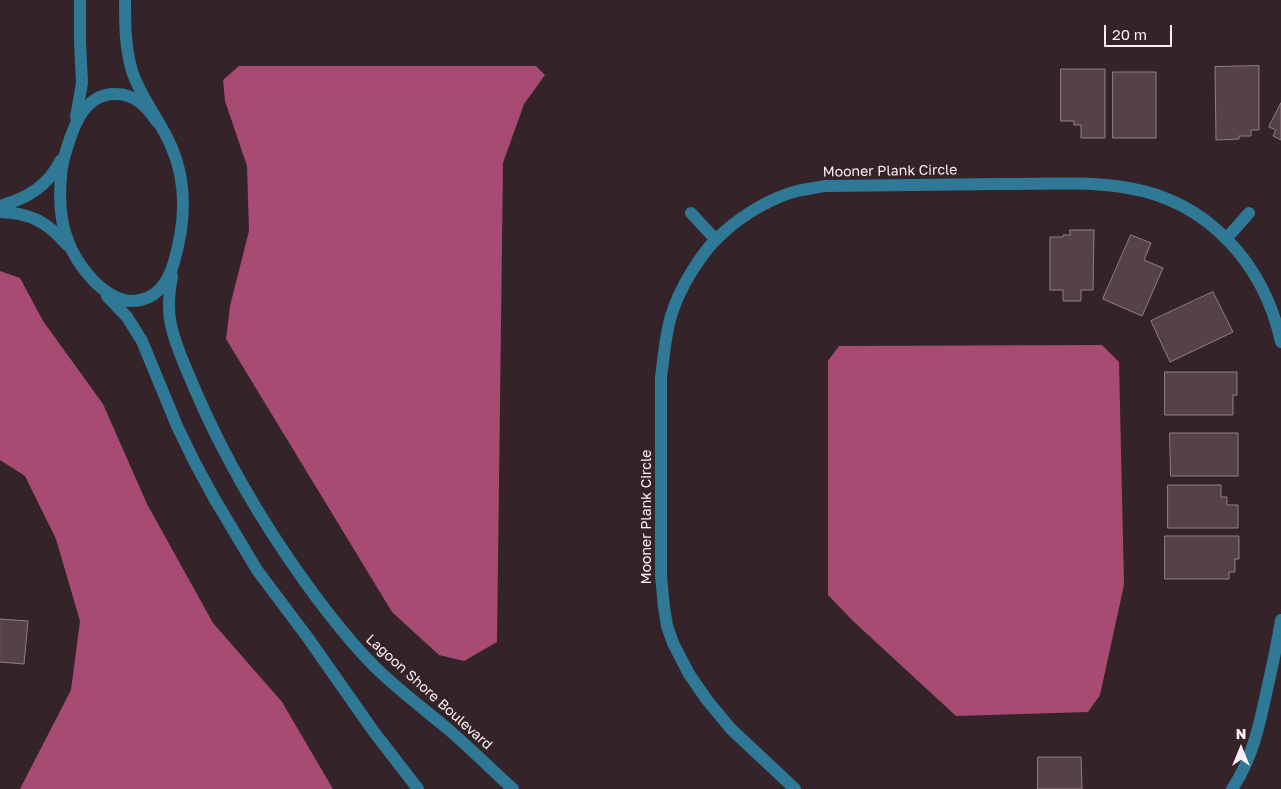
<!DOCTYPE html>
<style>
body{margin:0}
#map{position:relative;width:1281px;height:789px;overflow:hidden;background:#342429;font-family:"Golos Text",sans-serif}
canvas{display:block}
.north{position:absolute;left:1216px;top:724px;width:50px;height:50px;-webkit-text-stroke:4px #342429;paint-order:stroke;rotate:0deg;font-size:14px;font-weight:700;line-height:20px;text-align:center;color:#faeff2}
.north::after{content:'';display:block;margin:auto;width:18px;height:22px;background:#faeff2;clip-path:polygon(50% 0,100% 100%,50% 72%,0 100%)}
.scale{position:absolute;left:1104px;top:25px;width:68px;height:22px;box-sizing:border-box;border:2px solid #faeff2;border-top:0;padding-left:6px;font-size:15px;line-height:18px;white-space:nowrap;color:#faeff2;-webkit-text-stroke:4px #342429;paint-order:stroke}
</style>
<div id="map">
<canvas width="1281" height="789"></canvas>
<div class="north">N</div>
<div class="scale">20 m</div>
</div>
<script>
const context = document.querySelector('canvas').getContext('2d');
context.lineJoin = 'round';
function paint(path, color) { context.fillStyle = color; context.fill(path, 'evenodd'); }
function trace(path, color, width, dash) { context.strokeStyle = color; context.lineWidth = width; context.lineCap = dash ? 'butt' : 'round'; context.setLineDash(dash || []); context.stroke(path); }
function drawText(font, color, halo, rows, align = 'center') {
  context.font = font + ' "Golos Text",sans-serif'; context.lineWidth = 4; context.setLineDash([]); context.textBaseline = 'middle'; context.strokeStyle = halo; context.fillStyle = color; for (const [text, x, y, turn = 0] of rows) {
    context.save(); context.translate(x, y); context.rotate((+turn || 0) * Math.PI / 180); context.textAlign = isNaN(turn) ? turn : align; if (halo) context.strokeText(text, 0, 0); context.fillText(text, 0, 0); context.restore();
  }
}
const water = new Path2D(`
 M239,66H536L545,75L524,104L503,163L497,642L464,661L439,655L392,612L226,339L230,306L249,231L247,166L225,101L223,80Z
 M0,271L20,278L43,321L103,404L147,504L213,623L282,702L333,789H20L71,690L80,621L56,539L25,476L0,460Z
 M1102,345L1119,362L1124,585L1100,695L1088,712L956,716L853,621L828,595V361L839,346Z`);
const building = new Path2D(`
 M1259,66V130H1251V136H1239V139L1216,140L1215,67Z
 M1061,69H1105V138H1081V125H1074V121H1061Z
 M1113,72H1156V138H1113Z
 M1281,103V140L1273,136L1276,130L1269,127Z
 M1070,230H1094L1093,290H1081V301H1063V290H1050V237H1063V235H1070Z
 M1131,235L1151,243L1144,260L1163,268L1142,316L1103,299Z
 M1213,292L1233,332L1170,362L1151,321Z
 M1165,372H1237V395H1233V415H1165Z
 M1170,433H1238V476H1171Z
 M1168,485H1221V497H1227V505H1238V528H1168Z
 M1165,536H1239V559H1235V572H1229V579H1165Z
 M0,619L28,621L24,664L0,662Z
 M1038,757H1081L1082,789H1038Z`);
const minor = new Path2D(`
 M125,0C125,24 125,47 132,71C141,99 161,121 172,148C188,186 185,224 174,262C168,283 157,299 134,301C118,302 102,290 92,279C82,268 73,255 68,241C60,221 59,198 61,177C61,167 64,157 67,148C74,124 86,93 116,94C135,94 147,107 157,122
 M76,117L82,83L80,41V0
 M0,206C28,198 48,186 61,160
 M0,212C30,213 48,222 67,245
 M691,213L716,240
 M1226,239L1249,213
 M172,276C169,292 167,308 171,325C176,348 187,370 196,392C225,459 262,522 305,582C326,611 348,640 374,666C397,689 424,709 449,730C471,749 491,769 513,789
 M107,296L127,317L142,341L177,426L194,461L214,498L257,570L308,638L374,732L418,789
 M795,789L731,729L707,700L689,674L673,643L667,626L664,607L661,576V377C664,357 665,336 671,316C679,289 702,250 724,232C744,214 771,198 797,191C806,189 815,188 824,186C882,185 940,185 999,184C1040,184 1088,181 1128,188C1208,201 1264,264 1281,342
 M1232,789C1255,755 1261,716 1270,676C1274,658 1278,639 1281,620`);
const streetNames = [
 ["Mooner Plank Circle",890,171,-1],
 ["Mooner Plank Circle",647,517,-90],
 ["Lagoon Shore Boulevard",429,692,42]
];
paint(water, '#a74b72');
paint(building, '#544248');
trace(building, '#927e85', 1);
trace(minor, '#2f7996', 12);
drawText('14px', '#faeff2', '#342429', streetNames);
</script>
